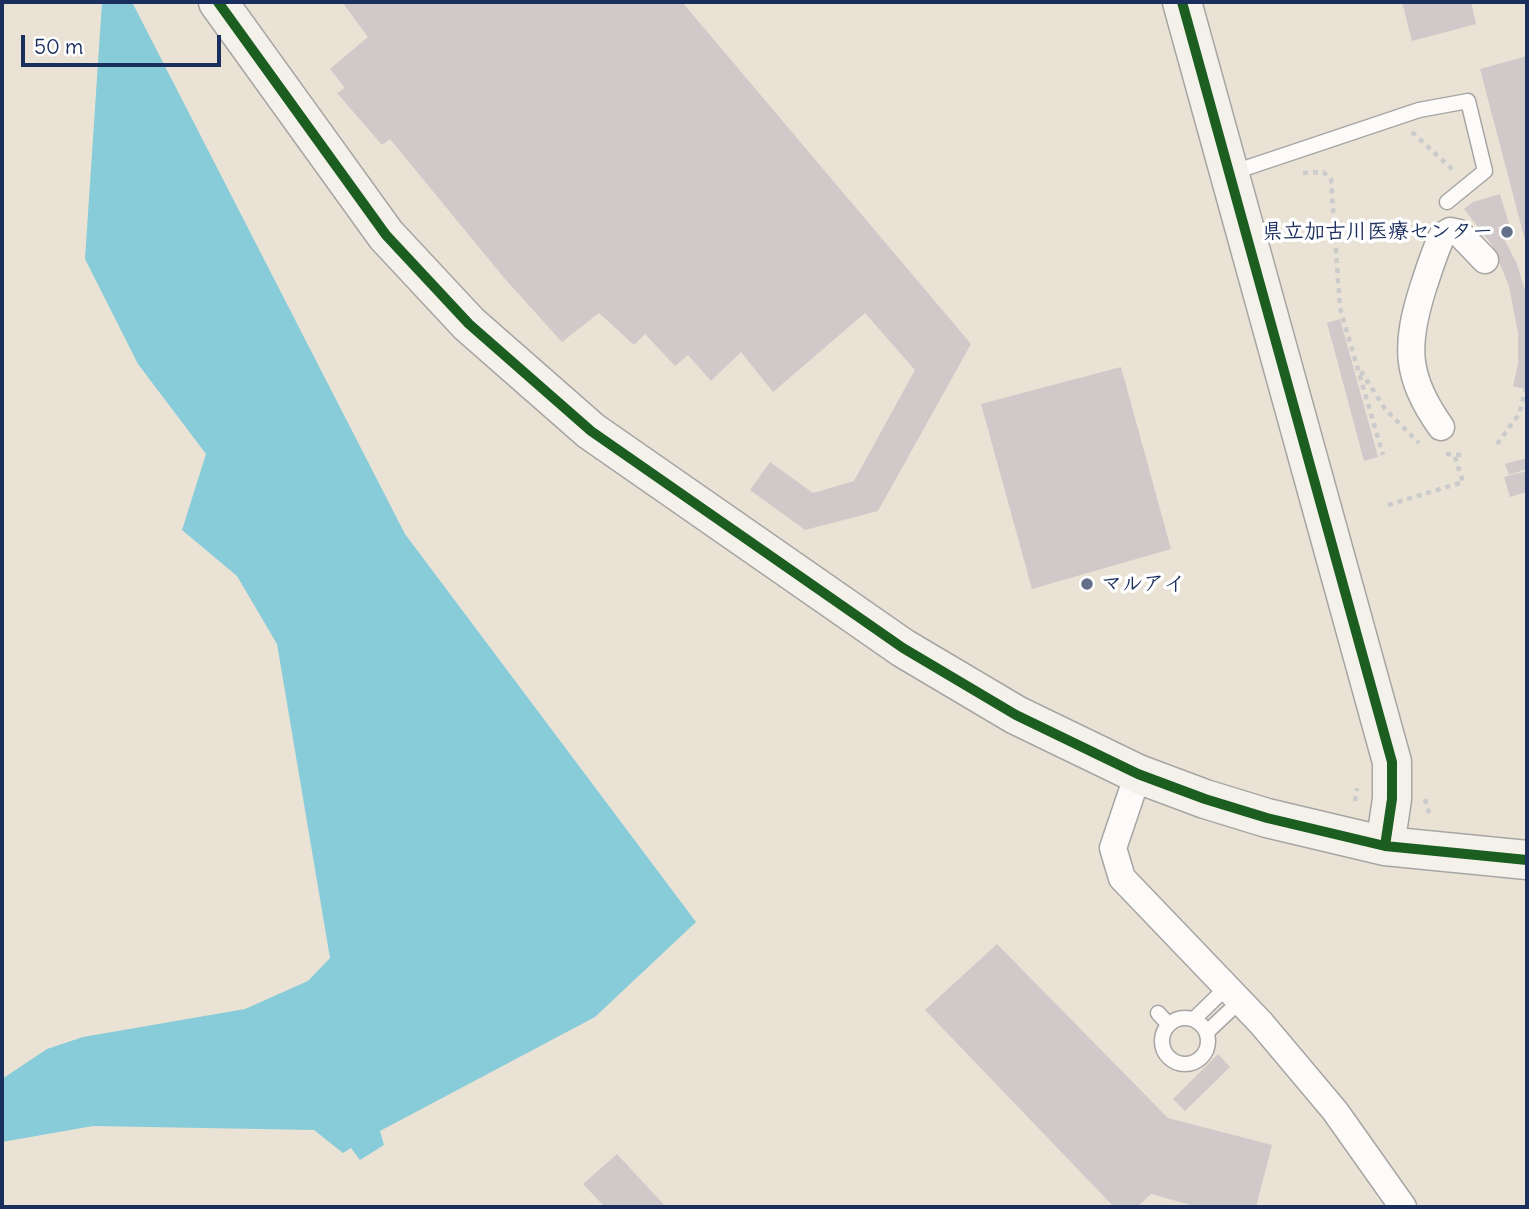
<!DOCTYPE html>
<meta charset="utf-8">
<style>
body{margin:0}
#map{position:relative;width:1529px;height:1209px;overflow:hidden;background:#eae3d5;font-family:Delius,sans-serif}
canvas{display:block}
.frame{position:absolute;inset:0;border:4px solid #1b2f5e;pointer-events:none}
.scale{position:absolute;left:21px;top:35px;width:200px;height:32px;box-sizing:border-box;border:4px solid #1b2f5e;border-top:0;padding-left:9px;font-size:21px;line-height:24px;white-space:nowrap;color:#1b2f5e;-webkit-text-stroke:5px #fff;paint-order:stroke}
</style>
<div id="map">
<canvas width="1529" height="1209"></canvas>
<div class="frame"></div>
<div class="scale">50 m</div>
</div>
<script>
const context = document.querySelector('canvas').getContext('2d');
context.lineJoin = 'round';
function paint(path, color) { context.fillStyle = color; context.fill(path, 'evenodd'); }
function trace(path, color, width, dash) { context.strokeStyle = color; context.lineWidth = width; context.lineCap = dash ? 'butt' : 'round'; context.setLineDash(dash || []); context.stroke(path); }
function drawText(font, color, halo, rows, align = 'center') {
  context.font = font + ' Delius,"Klee One",sans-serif'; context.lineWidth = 7; context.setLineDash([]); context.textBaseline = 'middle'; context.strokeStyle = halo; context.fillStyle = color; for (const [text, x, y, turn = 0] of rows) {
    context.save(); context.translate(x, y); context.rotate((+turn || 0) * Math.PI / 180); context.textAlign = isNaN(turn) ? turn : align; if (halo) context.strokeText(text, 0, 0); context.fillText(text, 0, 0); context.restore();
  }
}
const water = new Path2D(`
 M102,2H132L405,534L696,922L595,1017L380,1131L384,1145L360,1160L351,1148L343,1153L314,1130L93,1126L2,1142V1079L47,1049L83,1037L245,1009L308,981L330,958L277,644L237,576L182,530L206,454L138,364L85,259Z`);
const building = new Path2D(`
 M342,2H682L971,344L878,511L805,530L750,490L770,462L813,493L854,481L915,370L865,313L773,392L741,352L711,381L688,355L675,366L645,334L634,345L599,313L562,342L505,279L390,139L382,145L337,93L345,88L330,69L368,37Z
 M1402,2H1471L1476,24L1412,41Z
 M1527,56V244H1526L1480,69Z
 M1500,194L1509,224L1498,227L1517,264L1527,297V386L1524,389L1513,386L1518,364V333L1509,286L1492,245L1464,209L1473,202Z
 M1340,319L1378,457L1364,461L1327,323Z
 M1121,367L1171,549L1032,589L981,404Z
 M1527,458V469L1509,475L1505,464Z
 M1527,471V492L1510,497L1504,477Z
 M997,944L1168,1118L1272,1145L1256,1207H1198L1151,1194L1137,1207H1114L925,1010Z
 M1218,1054L1230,1067L1185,1111L1173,1099Z
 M617,1154L666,1207H605L583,1184Z`);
const path = new Path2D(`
 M1412,132L1454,171
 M1303,173L1323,172L1331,179L1340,308L1383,455
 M1361,371L1385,409L1419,443
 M1497,444L1519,414L1526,389
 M1446,454L1462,455
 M1388,505L1463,482L1454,454
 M1425,799L1429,813
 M1355,801L1357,788`);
const lane = new Path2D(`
 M1231,173L1419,110L1468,101L1485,171L1447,202
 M1158,1013L1168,1024
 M1162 1041a23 23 0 1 1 46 0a23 23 0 1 1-46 0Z
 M1194,1019L1227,987
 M1207,1032L1240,1001`);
const street = new Path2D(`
 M1441,427C1405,377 1405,345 1423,288C1429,270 1434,253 1442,236L1450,231L1459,233L1485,260
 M1138,774L1113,848L1122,878L1261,1023L1335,1111L1403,1207`);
const secondary = new Path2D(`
 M218,2L386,235L469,324L591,431L903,648L1016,715L1138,774L1205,799L1267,818L1385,846L1527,860
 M1182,2L1392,762V799L1385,846`);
const cycleway = new Path2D(`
 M218,2L386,235L469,324L591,431L903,648L1016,715L1138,774L1205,799L1267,818L1385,846L1527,860
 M1182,2L1392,762V799L1385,846`);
const markers = [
 [1507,232,7,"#636e88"],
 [1087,584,7,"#636e88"]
];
const poiNames = [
 ["県立加古川医療センター",1493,232],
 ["マルアイ",1101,584,"left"]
];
paint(water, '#87ccd8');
paint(building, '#d0c8c9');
trace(lane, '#a7a5a4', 17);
trace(street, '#a7a5a4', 29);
trace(secondary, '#a7a5a4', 41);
trace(path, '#cbcbcc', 4.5, [5, 5]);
trace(lane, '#fcfbf9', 14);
trace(street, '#fcfbf9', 26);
trace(secondary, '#f3f1ea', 38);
trace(cycleway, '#1b5e20', 10);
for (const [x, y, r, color] of markers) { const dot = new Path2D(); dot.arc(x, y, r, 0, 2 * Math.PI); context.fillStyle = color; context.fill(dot); trace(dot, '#fff', 2.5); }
drawText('bold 21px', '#1b2f5e', '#fff', poiNames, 'right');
</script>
